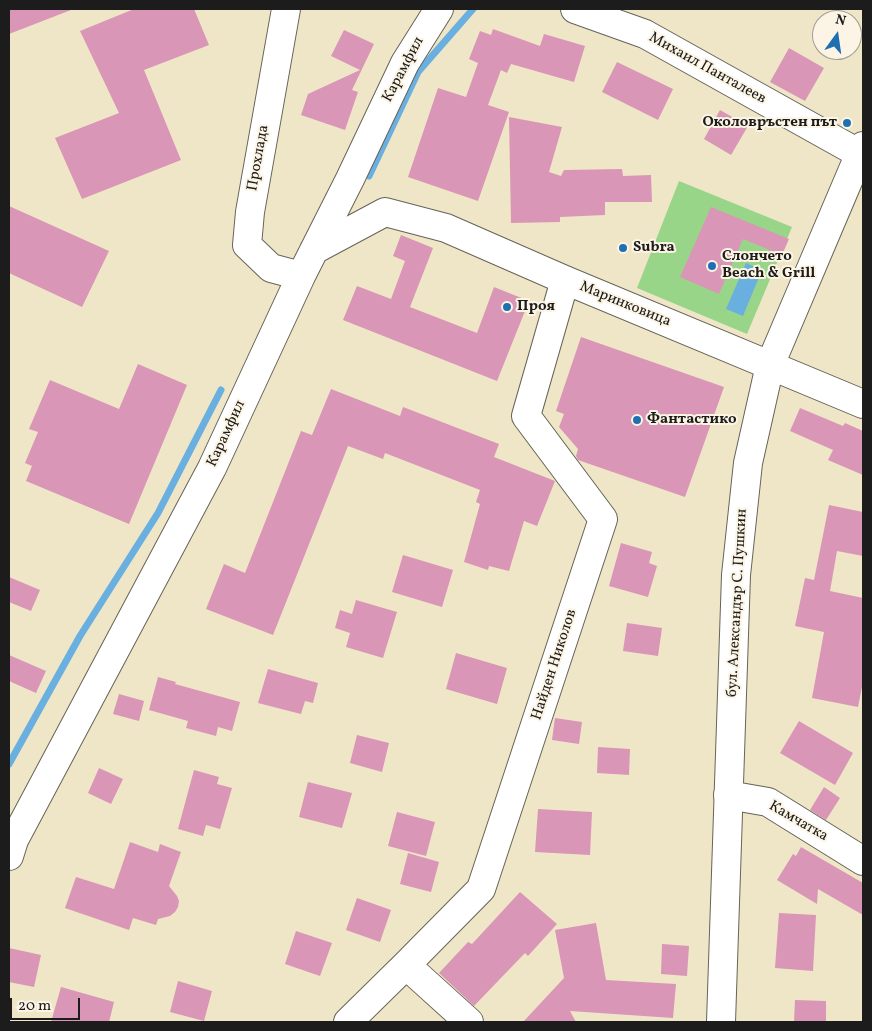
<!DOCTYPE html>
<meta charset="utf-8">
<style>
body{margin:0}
#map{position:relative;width:872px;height:1031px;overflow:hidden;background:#efe6c7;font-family:Vollkorn,serif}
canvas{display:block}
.frame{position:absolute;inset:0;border:10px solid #1c1c1c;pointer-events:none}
.north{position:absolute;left:812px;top:10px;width:50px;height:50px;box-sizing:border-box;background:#fcf5e5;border:1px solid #a29e95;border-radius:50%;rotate:14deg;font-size:14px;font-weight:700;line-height:20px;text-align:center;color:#1c1c1c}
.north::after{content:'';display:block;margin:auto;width:18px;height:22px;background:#1f6fb2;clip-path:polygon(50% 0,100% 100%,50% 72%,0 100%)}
.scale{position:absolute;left:10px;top:998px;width:70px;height:22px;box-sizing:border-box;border:2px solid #1c1c1c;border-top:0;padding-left:6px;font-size:15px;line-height:18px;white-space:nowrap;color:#1c1c1c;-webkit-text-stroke:4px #fcf5e5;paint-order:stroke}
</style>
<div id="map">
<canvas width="872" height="1031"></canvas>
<div class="frame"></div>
<div class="north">N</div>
<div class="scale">20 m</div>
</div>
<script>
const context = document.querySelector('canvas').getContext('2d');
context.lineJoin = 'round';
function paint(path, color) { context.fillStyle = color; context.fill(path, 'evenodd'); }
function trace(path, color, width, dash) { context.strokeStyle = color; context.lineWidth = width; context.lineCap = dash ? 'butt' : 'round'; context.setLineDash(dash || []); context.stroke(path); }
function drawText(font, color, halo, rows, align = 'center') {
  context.font = font + ' Vollkorn,serif'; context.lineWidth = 4; context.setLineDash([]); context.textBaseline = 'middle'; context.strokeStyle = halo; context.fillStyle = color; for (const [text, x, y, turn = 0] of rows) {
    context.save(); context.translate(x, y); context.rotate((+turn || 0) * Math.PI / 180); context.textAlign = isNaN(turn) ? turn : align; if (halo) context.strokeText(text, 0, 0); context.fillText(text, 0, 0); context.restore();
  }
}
const green = new Path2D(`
 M679,181L792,227L747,334L637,288Z`);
const water = new Path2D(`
 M746,263L762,270L743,316L726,309Z`);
const stream = new Path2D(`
 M369,176L418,72L473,9
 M9,764L80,636L158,513L221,390`);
const building = new Path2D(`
 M9,9H71V10L9,34Z
 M134,9H194L209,45L144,70L181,160L82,199L55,138L119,113L80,31Z
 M493,29L540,46L544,34L585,46L574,82L511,64L507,73L501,70L488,105L509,112L478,201L408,177L438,88L466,97L478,63L469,59L480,31L491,35Z
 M344,30L374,44L352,90L358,92L345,130L301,115L308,94L360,70L331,56Z
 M789,48L824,68L805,101L770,82Z
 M617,62L673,89L658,120L602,92Z
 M720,110L748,126L731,155L704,139Z
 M509,117L562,127L549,172L561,176L564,170L622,169L623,176L651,175L652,202H605V215L560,217V222L511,223Z
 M9,206L109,251L82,307L9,273Z
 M711,207L789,239L782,255L743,239L719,294L680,277Z
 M401,235L433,248L410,307L477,333L494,287L529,301L497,381L343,320L357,286L391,299L405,261L393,256Z
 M581,337L724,387L685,497L578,460L576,456L578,449L559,427L564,414L556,411Z
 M138,364L187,385L129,524L26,481L32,466L25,463L38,432L29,429L50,380L119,409Z
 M331,389L400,416L403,407L499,444L494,457L555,481L537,526L524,521L509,571L489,566L488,570L464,562L480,504L476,502L480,490L385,453L383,459L348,446L273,635L206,609L224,564L245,573L301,431L312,435Z
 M800,408L843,426L845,423L863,431V475L828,460L833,450L790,431Z
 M829,505L863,512V556L837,551L830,591L863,598V682L858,707L812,698L824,632L795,626L805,578L814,580Z
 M621,543L652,552L649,563L657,566L648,597L609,586Z
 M403,555L453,570L442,607L392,592Z
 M9,577L40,590L31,611L9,602Z
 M356,600L397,612L383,658L346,647L350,633L335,628L340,610L352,614Z
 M627,623L662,628L658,656L623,651Z
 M456,653L507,668L497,704L446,689Z
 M9,655L46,671L36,693L9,681Z
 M268,669L318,683L313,703L305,701L301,714L258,703Z
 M158,677L176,682L175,684L240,702L232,731L218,727L216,736L186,728L188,721L149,710Z
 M119,694L144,701L139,721L113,714Z
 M555,718L582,722L579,744L552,740Z
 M799,721L853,753L835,785L780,753Z
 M357,735L389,743L382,772L350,763Z
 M598,747L630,749L629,775L597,773Z
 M99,768L123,779L111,804L88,793Z
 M194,770L219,777L217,784L232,788L220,829L206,825L203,836L178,829Z
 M308,782L352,793L342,828L299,817Z
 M824,787L840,798L826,820L810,810Z
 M538,809L592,812L590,855L535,852Z
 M397,812L435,822L426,856L388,846Z
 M130,842L158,852L160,844L181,852L169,886L177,896L179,901L178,907L175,912L170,916L158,919L156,925L133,918L129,930L65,908L76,877L114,889Z
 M801,847L863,883V915L818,889L817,904L777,880L793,854L796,856Z
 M408,853L439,862L431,892L400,884Z
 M520,892L557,924L528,956L525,953L474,1006L439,973L468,942L472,944Z
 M357,898L391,910L380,942L346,930Z
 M779,913L816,915L813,971L775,968Z
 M596,923L606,980L676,984L673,1018L570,1011L576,1022H523L564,978L555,930Z
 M296,931L332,943L320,976L285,964Z
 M662,944L689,946L687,976L661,974Z
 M9,948L41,955L34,987L9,982Z
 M178,981L212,991L204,1021L170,1012Z
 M61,987L114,1002L109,1022H51Z
 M795,1000L826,1001V1022H794Z`);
const minor = new Path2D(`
 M286,9L250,212L247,245L271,268L301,276
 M575,9L645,34L860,154
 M314,250L385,212L446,228L565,280L863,404
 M728,795L768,802L863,861
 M9,856L14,840L212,468L301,276L350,179L405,63L439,9
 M406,965L469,1022
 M348,1022L406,965L481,889L603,519L526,416L565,280`);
const major = new Path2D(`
 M721,1022L736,575L748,463L770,365L863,146`);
const markers = [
 [847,123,5,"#1f6fb2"],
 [623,248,5,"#1f6fb2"],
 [712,266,5,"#1f6fb2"],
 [507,307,5,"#1f6fb2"],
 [637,420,5,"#1f6fb2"]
];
const streetNames = [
 ["Михаил Панталеев",707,69,29],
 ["Карамфил",404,70,-62],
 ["Прохлада",259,158,-80],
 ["Маринковица",625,305,22],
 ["Карамфил",227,434,-65],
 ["бул. Александър С. Пушкин",738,603,-87],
 ["Найден Николов",555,665,-72],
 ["Камчатка",798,822,30]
];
const poiNames = [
 ["Околовръстен път",837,123,"right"],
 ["Subra",633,248],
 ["Слончето",722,257],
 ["Beach & Grill",722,274],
 ["Проя",517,307],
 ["Фантастико",647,420]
];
paint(green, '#99d589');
paint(water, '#69afe0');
trace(stream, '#69afe0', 7);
paint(building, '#d996b6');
trace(minor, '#666358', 30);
trace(major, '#666358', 30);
trace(minor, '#fff', 28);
trace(major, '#fff', 28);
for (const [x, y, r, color] of markers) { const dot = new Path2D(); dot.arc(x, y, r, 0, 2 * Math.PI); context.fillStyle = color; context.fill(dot); trace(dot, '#fcf5e5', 2); }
drawText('15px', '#1c1c1c', '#fcf5e5', streetNames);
drawText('bold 15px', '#1c1c1c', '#fcf5e5', poiNames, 'left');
</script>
